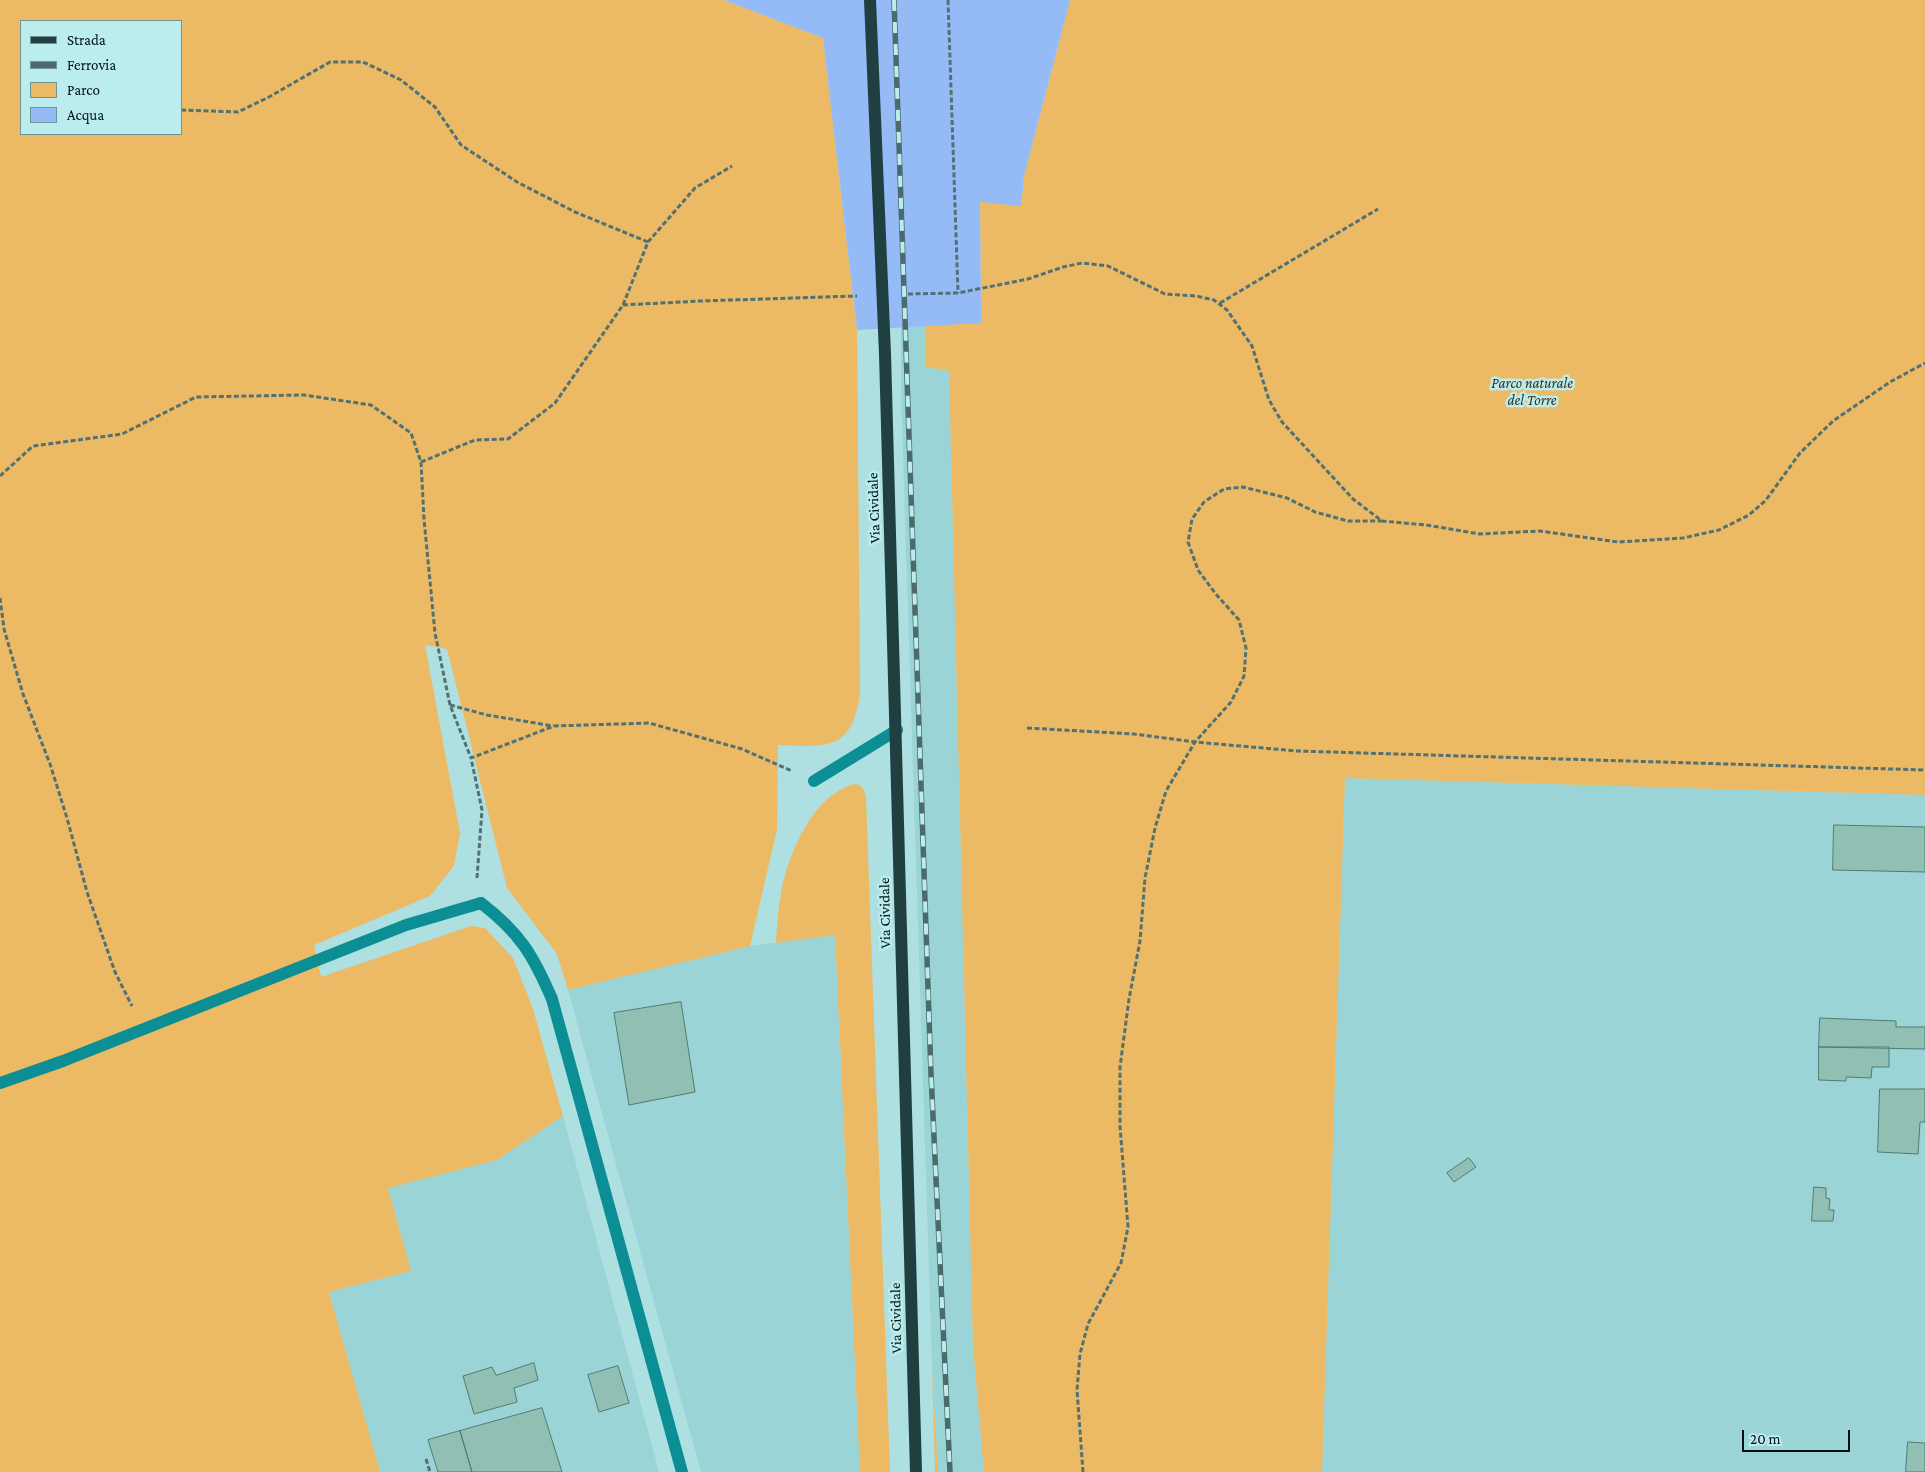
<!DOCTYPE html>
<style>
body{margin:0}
#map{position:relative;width:1925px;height:1472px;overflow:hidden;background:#aedfe1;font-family:"Crimson Pro",serif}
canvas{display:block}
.legend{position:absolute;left:20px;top:20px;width:162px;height:115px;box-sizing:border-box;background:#bbecee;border:1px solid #719496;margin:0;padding:6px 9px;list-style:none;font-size:15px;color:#011011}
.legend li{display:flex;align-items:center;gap:10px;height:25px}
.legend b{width:25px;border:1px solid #719496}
.scale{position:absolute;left:1742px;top:1430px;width:108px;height:22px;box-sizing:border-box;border:2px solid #011011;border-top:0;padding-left:6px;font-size:15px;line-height:18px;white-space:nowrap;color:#011011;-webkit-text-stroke:4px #bbecee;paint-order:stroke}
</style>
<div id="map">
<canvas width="1925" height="1472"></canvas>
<ul class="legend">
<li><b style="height:6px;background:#203f41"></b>Strada</li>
<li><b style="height:6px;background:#4c6a6b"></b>Ferrovia</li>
<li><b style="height:14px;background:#ecba64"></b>Parco</li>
<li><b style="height:14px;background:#95bbf7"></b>Acqua</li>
</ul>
<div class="scale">20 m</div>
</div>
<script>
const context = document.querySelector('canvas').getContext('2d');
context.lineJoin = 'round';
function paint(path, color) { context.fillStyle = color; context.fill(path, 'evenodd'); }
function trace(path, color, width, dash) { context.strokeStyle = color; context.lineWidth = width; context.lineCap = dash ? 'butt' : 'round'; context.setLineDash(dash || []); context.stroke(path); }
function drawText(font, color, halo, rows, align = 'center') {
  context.font = font + ' "Crimson Pro",serif'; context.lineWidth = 5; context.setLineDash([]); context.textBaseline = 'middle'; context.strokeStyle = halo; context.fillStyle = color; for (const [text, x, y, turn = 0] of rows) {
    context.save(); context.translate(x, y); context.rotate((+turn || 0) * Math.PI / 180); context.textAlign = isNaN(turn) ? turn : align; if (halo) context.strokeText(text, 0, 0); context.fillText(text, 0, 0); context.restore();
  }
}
const built = new Path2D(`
 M925,326L927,367L949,371L973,1346L984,1472H938L932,1366L901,390V327Z
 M1345,778L1925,795V1472H1322Z
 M835,935L860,1472H701L568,990L750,946Z
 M563,1116L659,1472H380L329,1292L411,1271L388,1188L497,1160Z`);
const green = new Path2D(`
 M0,0H724L823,38L857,330L860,692C853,751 827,747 778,745L777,829L750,946L568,990L557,954L507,888L447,649L425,645L460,833L454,866L430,896L314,945L321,977L471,926L485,928L513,958L533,1009L563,1116L497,1160L388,1188L411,1271L329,1292L380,1472H0ZM21,21H181V134H21Z
 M1070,0H1925V795L1345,778L1322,1472H984L973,1346L949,371L926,367L925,326L981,322L980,201L1021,206L1024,176Z
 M854,784C863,785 864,789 866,797L890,1472H860L835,935L776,943C777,926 778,909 781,893C788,854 813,795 854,784Z
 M932,1366L938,1472H935Z`);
const water = new Path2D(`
 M724,0H1070L1024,176L1021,206L980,202L981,323L857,330L823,38Z`);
const building = new Path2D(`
 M1834,825L1925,827V872L1833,870Z
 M681,1002L695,1092L629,1105L614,1013Z
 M1820,1018L1896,1021V1027H1925V1049L1819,1047Z
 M1819,1047H1889V1067H1872L1871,1078L1846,1077V1081L1819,1080Z
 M1880,1089H1925V1122H1920L1918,1154L1878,1152Z
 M1469,1158L1476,1167L1454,1182L1447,1173Z
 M1814,1187L1826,1188V1198L1830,1199L1829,1210H1834L1833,1221H1812Z
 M534,1363L538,1380L514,1388L517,1402L474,1414L463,1376L492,1367L496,1375Z
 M618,1366L629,1403L599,1412L588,1375Z
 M542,1408L562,1472H472L460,1431Z
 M460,1431L472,1472H438L428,1440Z
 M1908,1442L1925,1443V1472H1906Z`);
const path = new Path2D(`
 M948,0L958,293
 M181,110L238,112L269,97L330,62H363L401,80L435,107L461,145L517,182L575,212L648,242
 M908,294L958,293L1028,279L1063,267L1082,263L1108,266L1165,294L1196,296L1214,300L1227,310L1252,346L1269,400L1282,422L1353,499L1382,521L1426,525L1480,534L1540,531L1618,542L1683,538L1719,530L1749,515L1766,500L1800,453L1833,421L1890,382L1925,363
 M1220,303L1378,209
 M623,305L700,301L857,296
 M421,462L475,440L508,439L555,403L623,305L648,242L695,188L732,166
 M0,476L33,446L122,434L196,397L304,395L371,405L411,433L421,462L424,519L435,633L450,705L471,758
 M0,598L4,629L23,694L50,764L67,818L87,892L115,972L132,1006
 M450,705L487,715L553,726
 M1027,728L1134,734L1195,742L1297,751L1925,770
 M477,878L482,810L471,758L554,726L649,723L742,749L792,771
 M426,1459L430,1472
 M1083,1472L1077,1390L1080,1354L1088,1324L1121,1263L1128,1227L1120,1126V1067L1129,999L1140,941L1145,878L1155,828L1166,791L1195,742L1231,702L1244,676L1246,648L1239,620L1215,593L1198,570L1188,542L1192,519L1204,502L1224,489L1243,487L1287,498L1315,512L1348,521H1382`);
const lane = new Path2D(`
 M814,781L897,730
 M0,1083L63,1061L406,925L481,903`);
const street = new Path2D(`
 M481,903C520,933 533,955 552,999L682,1472`);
const primary = new Path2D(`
 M885,354L916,1472`);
const rail = new Path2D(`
 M894,0L931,1074L950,1472`);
const primaryBridge = new Path2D(`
 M870,0L885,354`);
const parkNames = [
 ["Parco naturale",1532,383],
 ["del Torre",1532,400]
];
const streetNames = [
 ["Via Cividale",874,508,-92],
 ["Via Cividale",885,913,-91],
 ["Via Cividale",896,1318,-91]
];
paint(built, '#9ad4d7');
paint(green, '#ecba64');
paint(water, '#95bbf7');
paint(building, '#91bfb4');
trace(building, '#507c73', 1);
trace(path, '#527173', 3, [5, 2.5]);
trace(lane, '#0b8f95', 12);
trace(street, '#0b8f95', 12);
trace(primary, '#203f41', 12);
trace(rail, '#4c6a6b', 5.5);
trace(rail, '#bbecee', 4, [11]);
trace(primaryBridge, '#203f41', 12);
drawText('italic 15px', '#3b2e1a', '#bbecee', parkNames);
drawText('15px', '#011011', '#bbecee', streetNames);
</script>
